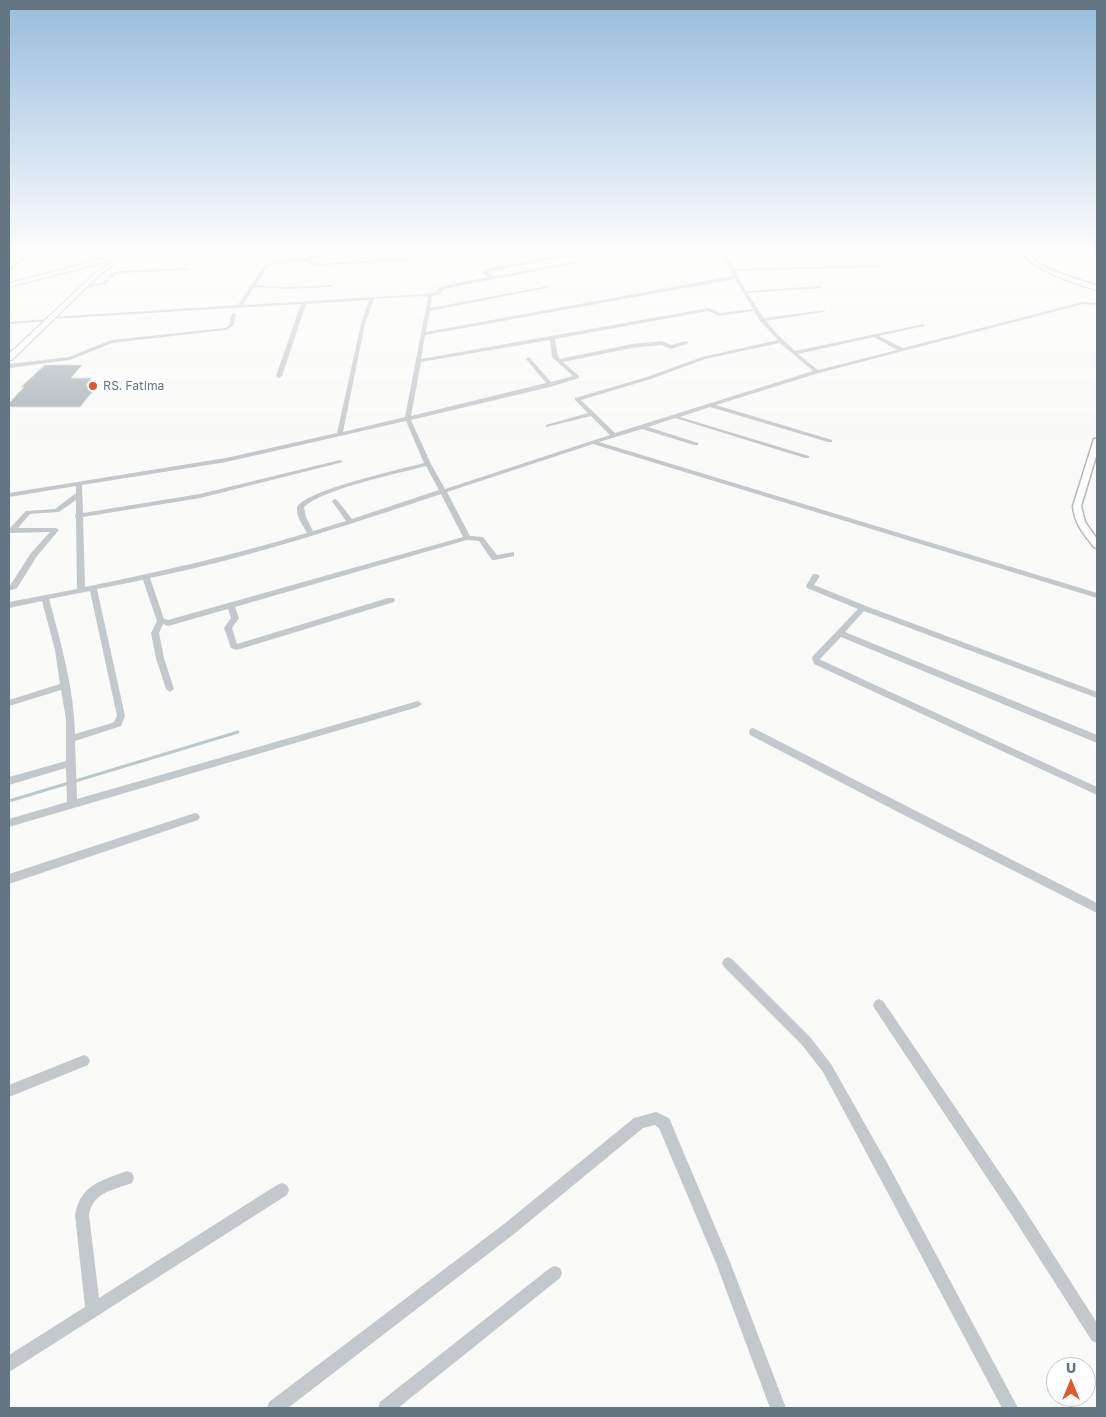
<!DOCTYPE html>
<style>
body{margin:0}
#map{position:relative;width:1106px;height:1417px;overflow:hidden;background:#fafaf8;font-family:"Golos Text",sans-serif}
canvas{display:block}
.frame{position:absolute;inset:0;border:10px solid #657683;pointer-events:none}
.north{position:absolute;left:1046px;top:1357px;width:50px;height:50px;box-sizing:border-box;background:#fff;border:1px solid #c1c8cd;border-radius:50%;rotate:0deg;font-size:14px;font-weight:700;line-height:20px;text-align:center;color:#657683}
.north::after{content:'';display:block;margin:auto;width:18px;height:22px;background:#e4572e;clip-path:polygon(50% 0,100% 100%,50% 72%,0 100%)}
</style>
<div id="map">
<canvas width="1106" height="1417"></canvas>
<div class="frame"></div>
<div class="north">U</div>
</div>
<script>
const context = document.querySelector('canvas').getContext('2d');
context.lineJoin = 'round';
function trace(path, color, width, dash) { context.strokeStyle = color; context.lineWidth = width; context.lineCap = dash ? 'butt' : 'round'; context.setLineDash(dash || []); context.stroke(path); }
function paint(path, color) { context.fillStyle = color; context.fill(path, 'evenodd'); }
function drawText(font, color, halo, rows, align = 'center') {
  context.font = font + ' "Golos Text",sans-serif'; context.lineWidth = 5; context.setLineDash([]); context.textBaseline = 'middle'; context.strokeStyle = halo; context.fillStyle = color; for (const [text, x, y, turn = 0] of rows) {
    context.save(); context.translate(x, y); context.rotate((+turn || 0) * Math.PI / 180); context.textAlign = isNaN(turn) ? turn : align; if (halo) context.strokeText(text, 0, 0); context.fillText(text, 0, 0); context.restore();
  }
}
const stream = new Path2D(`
 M9,801L238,732`);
const building = new Path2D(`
 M45,365H82L71,378H92L86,385H98L80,407H9V403L24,387H21Z`);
const street = new Path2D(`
 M243,248H265L195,253L134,251L132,250L134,249L195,251Z
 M401,248H419L321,256L310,260L315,264L411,258L410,260L314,266L306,261L278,263L268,266L256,285L286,287L331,285L333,286L331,287L286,289L254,287L243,305L426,294L436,292L439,287L488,277L482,272L485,269L599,248H607L487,272L493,277L576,261L577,263L443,289L440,294L432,296L430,308L548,286L550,287L430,311L426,332L733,276L719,248H723L734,269L880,265L879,267L735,271L746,291L823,286L821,288L747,293L764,318L825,310V311L823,312L766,321L778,335L795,351L924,324V326L879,336L903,348L1083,302L1097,303V305L1083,304L819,373L716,405L832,440V442H828L710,407L680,417L809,456V458H805L675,418L648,427L698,443V445H694L642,429L599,442L1097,593V598L593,444L447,492L470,536L483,537L497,555L514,552V556L495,560H492L479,541L467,540L235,607L239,618L232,628L237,644L388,598H394L395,600L394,602L237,650L231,648L224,628L231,618L228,609L168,626L163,624L159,633L164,658L174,689L170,692L166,689L156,658L151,633L157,621L143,580L97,589L125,716L121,726L75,741L77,799L418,701L422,704L418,707L9,827V819L67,802L66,768L9,785V777L66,761V719L61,690L9,706V700L60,684L55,650L42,601L9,608V602L77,589L76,518L75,516L76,514V500L59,512L30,514L18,528H56L59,530L37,556L17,588L9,591V586L11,584L31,553L50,532L11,533H9V529L26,511L55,509L76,493V486L9,497V493L226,458L337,433L361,324L369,300L306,304L282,376L279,378L276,376L301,304L52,319L50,321L9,324V322L50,319L52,317L238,305L265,264L278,261L305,259L310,256L321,254ZM735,279L753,309L720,313L709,308L421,359L425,335ZM421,296L428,297L405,417L343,432L365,324L374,299ZM708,311L719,316L754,311L760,321L778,340L702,357L647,377L575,398V400L588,413L546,425V427L591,416L610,435L445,489L431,464L411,420L550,387L579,378V376L563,362L632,348L661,345L671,349L689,343L686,341L671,345L662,341L632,344L560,359L558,357L555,339ZM874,337L897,350L818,370L798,354ZM550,340L552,357L573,376L551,382L529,357L526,359L546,383L411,416L421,362ZM780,343L813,371L615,433L581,400L651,379L705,359ZM406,421L424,463C406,468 301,491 297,508C296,516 303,526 307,533C234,555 159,572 85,587L83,517L200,498L343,462L340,460L200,494L83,513L82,485L226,462ZM426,466L439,490L352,519L337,500L335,499L332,501L346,521L313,531L306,517L304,507C325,488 397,474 426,466ZM441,494L463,537L168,620L164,619L150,578C249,558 345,526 441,494ZM90,591L117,716L114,722L109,724L75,734C74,689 61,643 49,599Z
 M9,255H20L25,258L11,271L9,269L20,258L9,257Z
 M187,268L189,270L120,273L115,275L112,278L108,277L111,273L120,271Z
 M106,279L110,280L105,285L84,287L82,286L102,283Z
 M232,313L236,314L233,326L226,330L112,343L70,360L9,368V364L69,357L111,340L225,328L229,325Z
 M17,348L19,349V351L9,352V350Z
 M813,574H816L820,576L814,585L866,606L1097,692V698L864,611L845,632L1097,735V743L841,637L820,659L821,660L1097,787V795L814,664L812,658L813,656L858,609L807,588L806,586Z
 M753,728L1097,903V913L896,811L750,735L749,732L750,729Z
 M195,813L198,814L200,817L198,820L9,884V874Z
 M728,957L732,959L810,1037L831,1064L891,1170L1018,1408H1002L881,1180L823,1072L802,1045L724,967L722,963L724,959Z
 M879,999L883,1001L1021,1204L1097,1323V1343L1092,1341L1011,1214L875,1009L873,1005L875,1001Z
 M84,1055L88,1057L90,1061L88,1065L9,1097V1085Z
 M656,1112L669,1118L730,1262L786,1408H770L716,1263L659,1128L655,1125L643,1128L514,1234L288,1408H267L269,1402L504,1224L634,1118Z
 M127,1171L132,1173L134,1178L132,1183C113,1190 93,1192 89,1215L99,1298L277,1185L282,1183L287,1185L289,1190L287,1195L14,1369L9,1372V1355L85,1307L75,1215C81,1184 101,1181 127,1171Z
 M555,1266L560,1268L562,1273L560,1278L398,1408H378L380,1402L550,1268Z`);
const secondary = new Path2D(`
 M1018,248H1024C1038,271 1074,277 1097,286V290C1073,283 1032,270 1018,248Z
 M1094,439H1097V453L1081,506L1085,522L1097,539V548L1094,547C1084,534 1074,523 1073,506Z`);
const primary = new Path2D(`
 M133,248H140L99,275L12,360H9V354L95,273L114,260L9,287V283L114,256L117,258Z`);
const markers = [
 [93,386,5,"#e4572e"]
];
const farPoinames = [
 ["RS. Fatima",103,386]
];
trace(stream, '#bbc7cb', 3);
paint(building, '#aab3b9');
trace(building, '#dcdcda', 1);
trace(secondary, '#b3babf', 3);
trace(primary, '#b5babe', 2);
paint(street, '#c3c8cc');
paint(secondary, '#fff');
paint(primary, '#fff');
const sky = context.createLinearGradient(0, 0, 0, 446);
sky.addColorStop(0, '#96bcdc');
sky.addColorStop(0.56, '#fdfdfc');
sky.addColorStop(1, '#fdfdfc00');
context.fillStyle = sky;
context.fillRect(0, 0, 1106, 446);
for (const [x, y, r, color] of markers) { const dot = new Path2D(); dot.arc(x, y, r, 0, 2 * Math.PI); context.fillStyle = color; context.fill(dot); trace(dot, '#fff', 2); }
drawText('12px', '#657683', '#fff', farPoinames, 'left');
</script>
